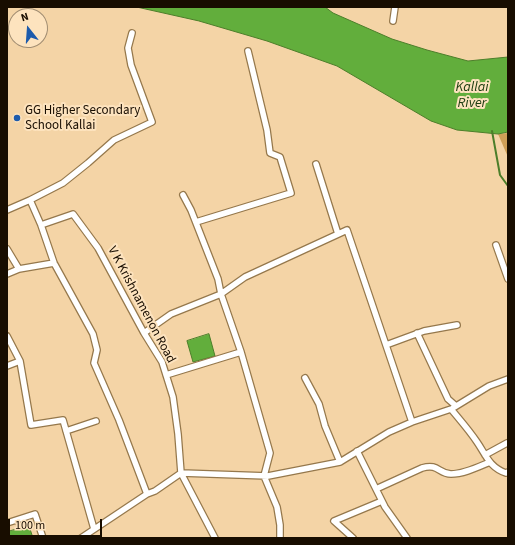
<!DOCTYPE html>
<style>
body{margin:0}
#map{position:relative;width:515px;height:545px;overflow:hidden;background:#f4d4a6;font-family:"Source Sans 3",sans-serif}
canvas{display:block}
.frame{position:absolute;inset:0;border:8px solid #180d00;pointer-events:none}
.north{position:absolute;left:8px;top:8px;width:40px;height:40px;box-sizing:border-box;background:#fde3be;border:1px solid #a18d72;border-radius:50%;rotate:343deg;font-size:11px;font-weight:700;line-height:16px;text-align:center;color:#180d00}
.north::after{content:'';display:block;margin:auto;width:14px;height:18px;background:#1d5bac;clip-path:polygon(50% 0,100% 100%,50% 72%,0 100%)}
.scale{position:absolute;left:8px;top:519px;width:94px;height:18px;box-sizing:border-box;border:2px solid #180d00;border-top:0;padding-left:5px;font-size:12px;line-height:14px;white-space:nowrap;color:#180d00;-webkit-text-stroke:3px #fde3be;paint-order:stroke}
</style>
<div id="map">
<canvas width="515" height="545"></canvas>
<div class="frame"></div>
<div class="north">N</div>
<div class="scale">100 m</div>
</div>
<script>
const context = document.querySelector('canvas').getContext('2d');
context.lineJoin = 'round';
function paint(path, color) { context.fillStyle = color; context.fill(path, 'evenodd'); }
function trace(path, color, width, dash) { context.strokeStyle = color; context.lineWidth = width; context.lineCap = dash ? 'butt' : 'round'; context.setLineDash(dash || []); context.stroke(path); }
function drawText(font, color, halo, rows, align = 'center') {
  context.font = font + ' "Source Sans 3",sans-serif'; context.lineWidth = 4; context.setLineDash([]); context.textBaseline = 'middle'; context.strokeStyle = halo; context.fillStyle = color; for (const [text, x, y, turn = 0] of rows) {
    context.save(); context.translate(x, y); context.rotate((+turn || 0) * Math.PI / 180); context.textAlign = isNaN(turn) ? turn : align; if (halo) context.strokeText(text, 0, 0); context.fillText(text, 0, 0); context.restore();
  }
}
const green = new Path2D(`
 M508,133V157L498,134Z`);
const water = new Path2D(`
 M137,7H325L333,13L392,39L427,50L468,61L508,57V132L498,134L457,130L431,121L337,66L267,41L199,21Z
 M209,334L215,356L193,362L187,341Z
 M29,526L33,538H7V532Z`);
const stream = new Path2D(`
 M492,131L500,175L508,186`);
const street = new Path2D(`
 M393,21L395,7
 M316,164L338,234
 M30,200L63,183L88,163L114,140L152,122L131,65L128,48L132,33
 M7,210L30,200L41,225L73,214L98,248L144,333L162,362L173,397L178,434L181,473L215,538
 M196,222L291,193L280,157L270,153L267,130L248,51
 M41,225L54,263L93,334L97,350L94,363L119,420L147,494L81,538
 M496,245L508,279
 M7,249L19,269L7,274
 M19,269L54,263
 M144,333L171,314L221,294L245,277L347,230L412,422
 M417,333L448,399L456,406
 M7,336L20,361L31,425L63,420L94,529
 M386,345L424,331L457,325
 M241,352L270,453L264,476L277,507L280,525V538
 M7,366L20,361
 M166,375L241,352L221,294L218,279L191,210L183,195
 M305,378L319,404L325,426L340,462
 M453,408L489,386L508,379
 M66,431L96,421
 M357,451L385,507L407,538
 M485,455L507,443
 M376,489L422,468C439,463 438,474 451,474C464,474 478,467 490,462
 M147,494L155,491L181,473L268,476L340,462L389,432L412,422L451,409C460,420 469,430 477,442C486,455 489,467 506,473L508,472
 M7,523L35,514L43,538
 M353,538L334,521L382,501`);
const markers = [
 [17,118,4,"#1d5bac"]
];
const poiNames = [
 ["GG Higher Secondary",25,111],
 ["School Kallai",25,126]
];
const streetNames = [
 ["V K Krishnamenon Road",141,305,62]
];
const waterNames = [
 ["Kallai",472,88],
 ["River",472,104]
];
paint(green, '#ce9f57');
paint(water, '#62ae3c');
trace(water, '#4c7e2a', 1);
trace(stream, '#4c7e2a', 2);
trace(street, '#95784c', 8);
trace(street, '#fff', 5.5);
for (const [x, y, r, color] of markers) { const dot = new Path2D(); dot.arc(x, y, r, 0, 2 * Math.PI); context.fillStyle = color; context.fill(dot); trace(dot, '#fde3be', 1.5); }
drawText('13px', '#180d00', '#fde3be', poiNames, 'left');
drawText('13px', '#180d00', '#fde3be', streetNames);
drawText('italic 14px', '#203e12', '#fde3be', waterNames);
</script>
